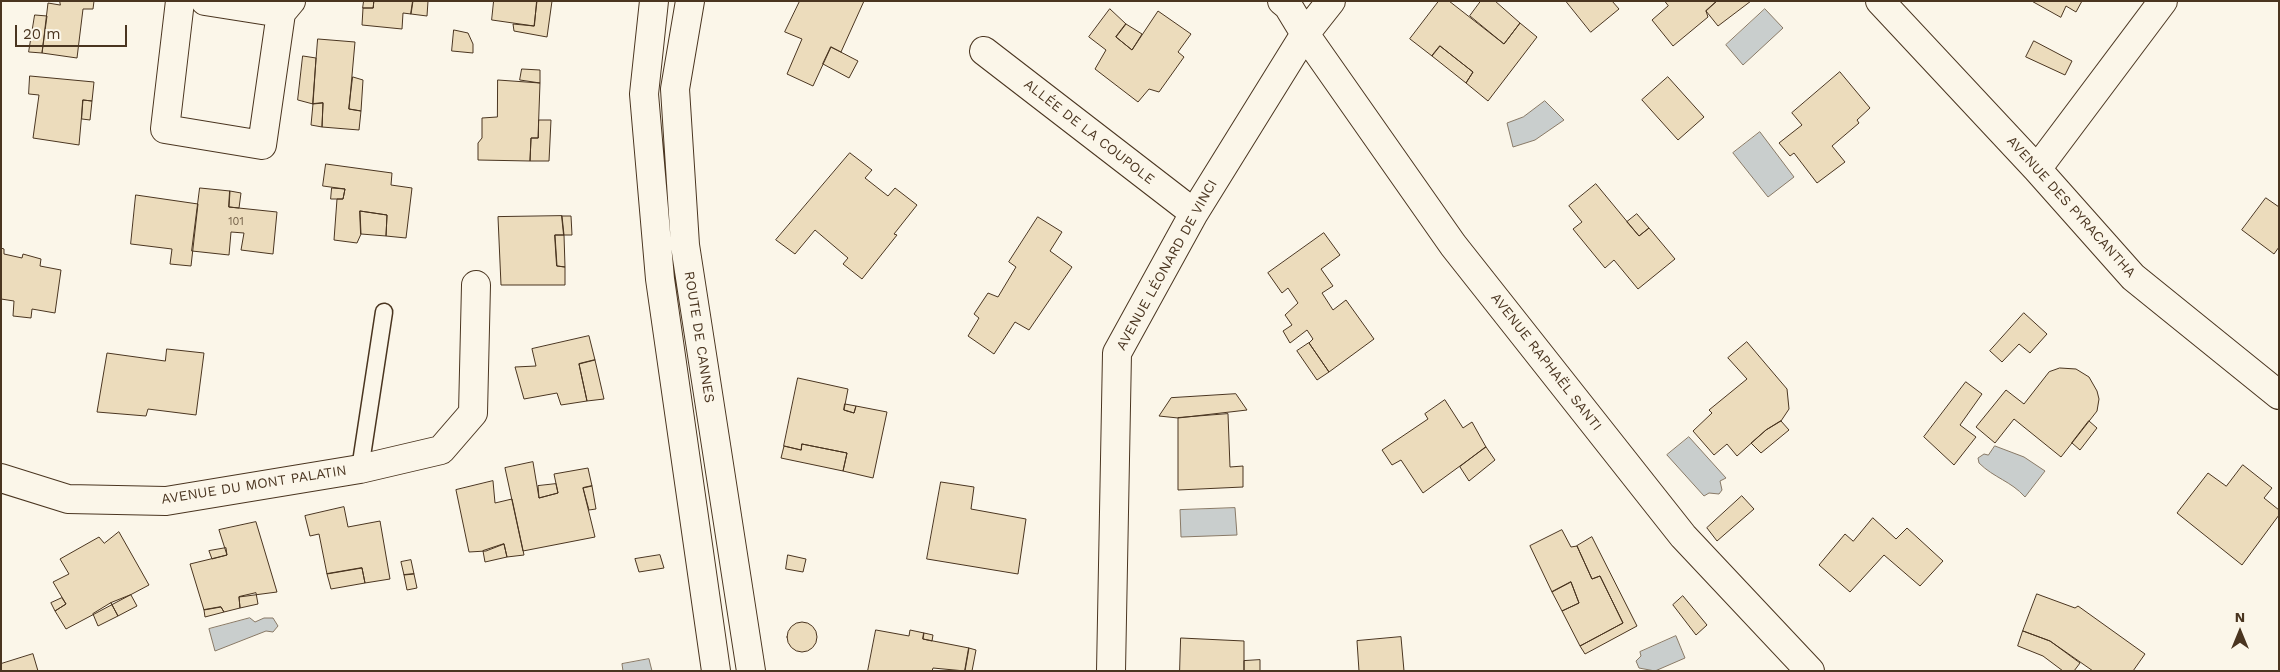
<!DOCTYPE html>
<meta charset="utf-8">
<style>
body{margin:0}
#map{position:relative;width:2280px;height:672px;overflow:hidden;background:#fbf6e9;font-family:"Work Sans",sans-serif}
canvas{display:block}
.frame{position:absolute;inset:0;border:2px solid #4a3520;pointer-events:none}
.north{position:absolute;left:2215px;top:607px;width:50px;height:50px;-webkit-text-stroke:4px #fbf6e9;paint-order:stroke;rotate:0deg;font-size:14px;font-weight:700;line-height:20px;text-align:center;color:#4a3520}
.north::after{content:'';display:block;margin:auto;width:18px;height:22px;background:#4a3520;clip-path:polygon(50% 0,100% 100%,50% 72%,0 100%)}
.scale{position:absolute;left:15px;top:25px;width:112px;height:22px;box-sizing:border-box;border:2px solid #4a3520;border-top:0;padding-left:6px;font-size:15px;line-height:18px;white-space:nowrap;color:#4a3520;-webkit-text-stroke:4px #fbf6e9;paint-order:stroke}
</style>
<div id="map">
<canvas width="2280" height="672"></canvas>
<div class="frame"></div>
<div class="north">N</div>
<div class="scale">20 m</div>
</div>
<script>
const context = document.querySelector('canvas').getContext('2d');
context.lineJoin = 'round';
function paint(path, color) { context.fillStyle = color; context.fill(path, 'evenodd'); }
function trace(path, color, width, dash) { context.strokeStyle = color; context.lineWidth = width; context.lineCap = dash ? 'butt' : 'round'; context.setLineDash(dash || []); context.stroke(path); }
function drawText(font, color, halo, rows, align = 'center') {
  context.font = font + ' "Work Sans",sans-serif'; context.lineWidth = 4; context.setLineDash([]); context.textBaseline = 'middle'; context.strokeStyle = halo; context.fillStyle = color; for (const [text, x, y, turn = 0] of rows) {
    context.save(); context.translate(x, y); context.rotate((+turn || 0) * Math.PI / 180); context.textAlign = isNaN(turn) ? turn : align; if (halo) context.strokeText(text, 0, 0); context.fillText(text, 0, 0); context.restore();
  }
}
const water = new Path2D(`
 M1765,9L1783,28L1743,65L1726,45Z
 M1545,101L1564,120L1535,140L1513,147L1507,123L1523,117Z
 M1760,132L1794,177L1768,197L1733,153Z
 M1689,437L1726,478L1720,481L1722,490L1719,494L1709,493L1704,496L1667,455Z
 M1995,446L2024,457L2045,471L2025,497C2011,481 1994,478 1979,463L1978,458L1984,454L1988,455Z
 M1235,508L1237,535L1181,537L1180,510Z
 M250,618L255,622L264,618H273L278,626L273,632L266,631L215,651L209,629Z
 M1676,636L1685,658L1655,671L1639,668L1636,661L1641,656L1640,652Z
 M649,659L652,671H623L622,664Z`);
const building = new Path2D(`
 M60,1H94L93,9H83L77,58L42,53L48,3L60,5Z
 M364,1H374L373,8H363Z
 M374,1H413L411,14L403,13L402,29L362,25L363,8H373Z
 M413,1H428L427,16L411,14Z
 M494,1H537L534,26L492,20Z
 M537,1H552L547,37L514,31L513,24L534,26Z
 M800,1H864L841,52L831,47L813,86L787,74L802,39L785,32Z
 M1439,1H1449L1504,44L1520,23L1537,37L1488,101L1466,83L1473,72L1440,46L1432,56L1410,39Z
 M1481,1H1495L1520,23L1504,44L1470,16Z
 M1566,1H1612L1619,9L1591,32Z
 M1665,1H1717L1706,11L1708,17L1673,46L1652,20L1668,6Z
 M1717,1H1751L1718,26L1706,11Z
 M2032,1H2082L2076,12L2066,6L2061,17Z
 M1110,9L1126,24L1116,37L1132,50L1158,11L1191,34L1178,52L1184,57L1159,92L1149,89L1138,102L1095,69L1106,50L1089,37Z
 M35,15L47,16L42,53L29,52Z
 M1126,24L1142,34L1132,50L1116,37Z
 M454,30L468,33L473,44V53L452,51Z
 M318,39L355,42L349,109L361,111L359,130L322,127L323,103L313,104Z
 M2034,41L2072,61L2065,75L2026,57Z
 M1440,46L1473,72L1466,83L1432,56Z
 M831,47L858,61L849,78L823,64Z
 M303,56L316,58L313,104L298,100Z
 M522,69L540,70V83L520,80Z
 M1840,72L1870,108L1857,120L1859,123L1832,146L1845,162L1817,183L1794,153L1790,156L1779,143L1802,125L1792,113Z
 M30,76L94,82L92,101L83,100L79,145L33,138L39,95L29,94Z
 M353,77L363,80L361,111L349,109Z
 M1668,77L1704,117L1678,140L1642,100Z
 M498,80L540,83L538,138H531L530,161L478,160V143L482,138V118L497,117Z
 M83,100L92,101L90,120L82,119Z
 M323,103L322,127L311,125L313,104Z
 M539,120H551L549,161H530L531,138H538Z
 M850,153L872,170L865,178L888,196L895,188L917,205L894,234L897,235L862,279L843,264L848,258L815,230L795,254L776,240Z
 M326,164L392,173L391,185L412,188L406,238L386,236L387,215L360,211L361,234L357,243L334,240L337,199H343L345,189L323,186Z
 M1596,184L1639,236L1649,228L1675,259L1638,289L1614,260L1605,268L1573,229L1582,222L1569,206Z
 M200,188L230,191L229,207L277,212L273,254L241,250L244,233L231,232L229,255L192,251Z
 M332,188L345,189L343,199H331Z
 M230,191L241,193L239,208L229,207Z
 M136,195L198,204L191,266L170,264L172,249L131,244Z
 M2266,198L2279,207V247L2274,254L2242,230Z
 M360,211L387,215L386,236L361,234Z
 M1637,214L1649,228L1639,236L1627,222Z
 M562,216H571L572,235H564Z
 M562,216L564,235H555L557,266L565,267V285H501L498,217Z
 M1038,217L1062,232L1050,251L1072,267L1029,330L1015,322L994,354L968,336L979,318L974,314L988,293L998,297L1016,267L1009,262Z
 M1324,233L1340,255L1321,269L1333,286L1322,293L1333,310L1346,300L1374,339L1329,372L1309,343L1313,339L1307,330L1290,343L1283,331L1292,325L1285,315L1298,303L1288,288L1282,293L1268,273Z
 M555,235H564L565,267L557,266Z
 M1,248L4,249V254L22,258L23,254L41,259L40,266L61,270L55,313L32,309L31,318L13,316L14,301L1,299Z
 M2024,313L2047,334L2030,353L2019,344L2002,362L1990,351Z
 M589,336L595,360L579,364L587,401L561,405L557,393L524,399L515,367L536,366L532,349Z
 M1747,342L1787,389L1789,409L1781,421L1766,430L1737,456L1727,444L1714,455L1693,431L1712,413L1709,410L1747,379L1728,358Z
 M1309,343L1329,372L1317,380L1297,351Z
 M167,349L204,353L196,415L148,409L146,416L97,412L107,353L165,361Z
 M595,360L604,399L587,401L579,364Z
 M2060,368L2076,369L2089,377L2097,391L2099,399L2097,411L2061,457L2014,419L1995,443L1976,427L2006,390L2024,404L2049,372Z
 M798,378L848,389L844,410L854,413L856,406L887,412L873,478L843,471L847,453L802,444L801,450L784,446Z
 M1966,382L1982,394L1960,425L1976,437L1954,465L1924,437Z
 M1236,394L1247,410L1178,418L1159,416L1171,398Z
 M1445,400L1463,428L1472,422L1486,447L1423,493L1401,460L1392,465L1382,450L1428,419L1425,414Z
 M845,404L856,406L854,413L844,410Z
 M1228,414L1230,467L1243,466V487L1178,490V418Z
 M1781,421L1789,430L1761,453L1751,443L1766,430Z
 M2089,421L2097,428L2080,450L2072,443Z
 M802,444L847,453L843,471L781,458L784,446L801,450Z
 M1486,447L1495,460L1469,481L1460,467Z
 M533,462L539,498L558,493L554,474L588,468L592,486L583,488L595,537L523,551L505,468Z
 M2243,465L2272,488L2264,498L2279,510V515L2242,565L2177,513L2208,473L2226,486Z
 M493,481L495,503L512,499L524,555L507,557L504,544L486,551L469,552L456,490Z
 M941,482L974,487L971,509L1026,519L1018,574L927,559Z
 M556,484L558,493L539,498L538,486Z
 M592,486L596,509L589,510L583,488Z
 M1742,496L1754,509L1717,541L1707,528Z
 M344,507L348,527L380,521L390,579L365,583L362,568L327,574L319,534L310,536L305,516Z
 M1873,518L1896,539L1907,528L1943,561L1920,586L1884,555L1850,592L1819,565L1845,534L1853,541Z
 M256,522L277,592L239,597L240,608L224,612L221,607L204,610L190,564L227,555L219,530Z
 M1562,530L1571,547L1577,546L1592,579L1600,576L1623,623L1580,646L1562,611L1579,603L1571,582L1552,592L1530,546Z
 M119,532L149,585L66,629L55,611L66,604L53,582L69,574L60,559L99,537L104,543Z
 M1592,537L1637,626L1585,654L1580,646L1623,623L1600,576L1592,579L1577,546Z
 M504,544L507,557L485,562L483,551Z
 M226,548L227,555L212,559L209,551Z
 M660,555L664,568L639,572L635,559Z
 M788,555L806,559L803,572L786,569Z
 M411,560L414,574L404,575L401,562Z
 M362,568L365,583L331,589L327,574Z
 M414,574L417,588L407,590L404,575Z
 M1571,582L1579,603L1562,611L1552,592Z
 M256,593L258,604L240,608L239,597Z
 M2037,594L2075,608L2078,606L2145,654L2133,671H2093L2050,641L2023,631Z
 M131,595L137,606L118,616L111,603Z
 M1683,596L1707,625L1696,635L1673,605Z
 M62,598L66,604L55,611L51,603Z
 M111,603L118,616L98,626L93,614Z
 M221,607L224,612L205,617L204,610Z
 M787 637a15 15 0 1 1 30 0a15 15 0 1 1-30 0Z
 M876,630L909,636L910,630L924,633L923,639L969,648L965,671L933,668L932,671H868Z
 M2023,631L2050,641L2080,663L2074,671H2063L2043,656L2018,646Z
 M924,633L933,635L932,641L923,639Z
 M1401,637L1404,671H1359L1357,641Z
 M1181,638L1244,641V671H1180Z
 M969,648L976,650L972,671H965Z
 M33,654L38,671H1V664Z
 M1260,660V671H1244V661Z`);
const service = new Path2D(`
 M360,469L384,312`);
const minor = new Path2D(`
 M180,1L165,129L262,145L281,13L291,1
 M205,1L281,13
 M1282,1L1288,6L1305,34L1453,245L1683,536L1810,671
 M1880,1L2037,169L2133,277L2279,395
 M984,51L1194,213
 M2037,169L2163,1
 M1,478L68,499L166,501L360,469L441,450L473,413L476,285
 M1111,671L1117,353L1194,213L1305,34L1331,1`);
const primary = new Path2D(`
 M654,1L644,94L660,279L716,671
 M690,1L675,89L685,245L751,671`);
const numberNames = [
 ["101",236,222]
];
const streetNames = [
 ["ALLÉE DE LA COUPOLE",1089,132,38],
 ["AVENUE DES PYRACANTHA",2071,207,48],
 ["AVENUE LÉONARD DE VINCI",1167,265,-61],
 ["ROUTE DE CANNES",699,337,81],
 ["AVENUE RAPHAËL SANTI",1546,362,52],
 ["AVENUE DU MONT PALATIN",254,485,-9]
];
paint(water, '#c9cecd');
trace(water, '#887966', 1);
paint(building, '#ecdcbc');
trace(building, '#4a3520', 1);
trace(service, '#4a3520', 19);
trace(minor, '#4a3520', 30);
trace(primary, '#4a3520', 30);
trace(service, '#fbf6e9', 16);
trace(minor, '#fbf6e9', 28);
trace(primary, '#fbf6e9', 28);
drawText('11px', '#725f47', null, numberNames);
drawText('14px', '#4a3520', '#fbf6e9', streetNames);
</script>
